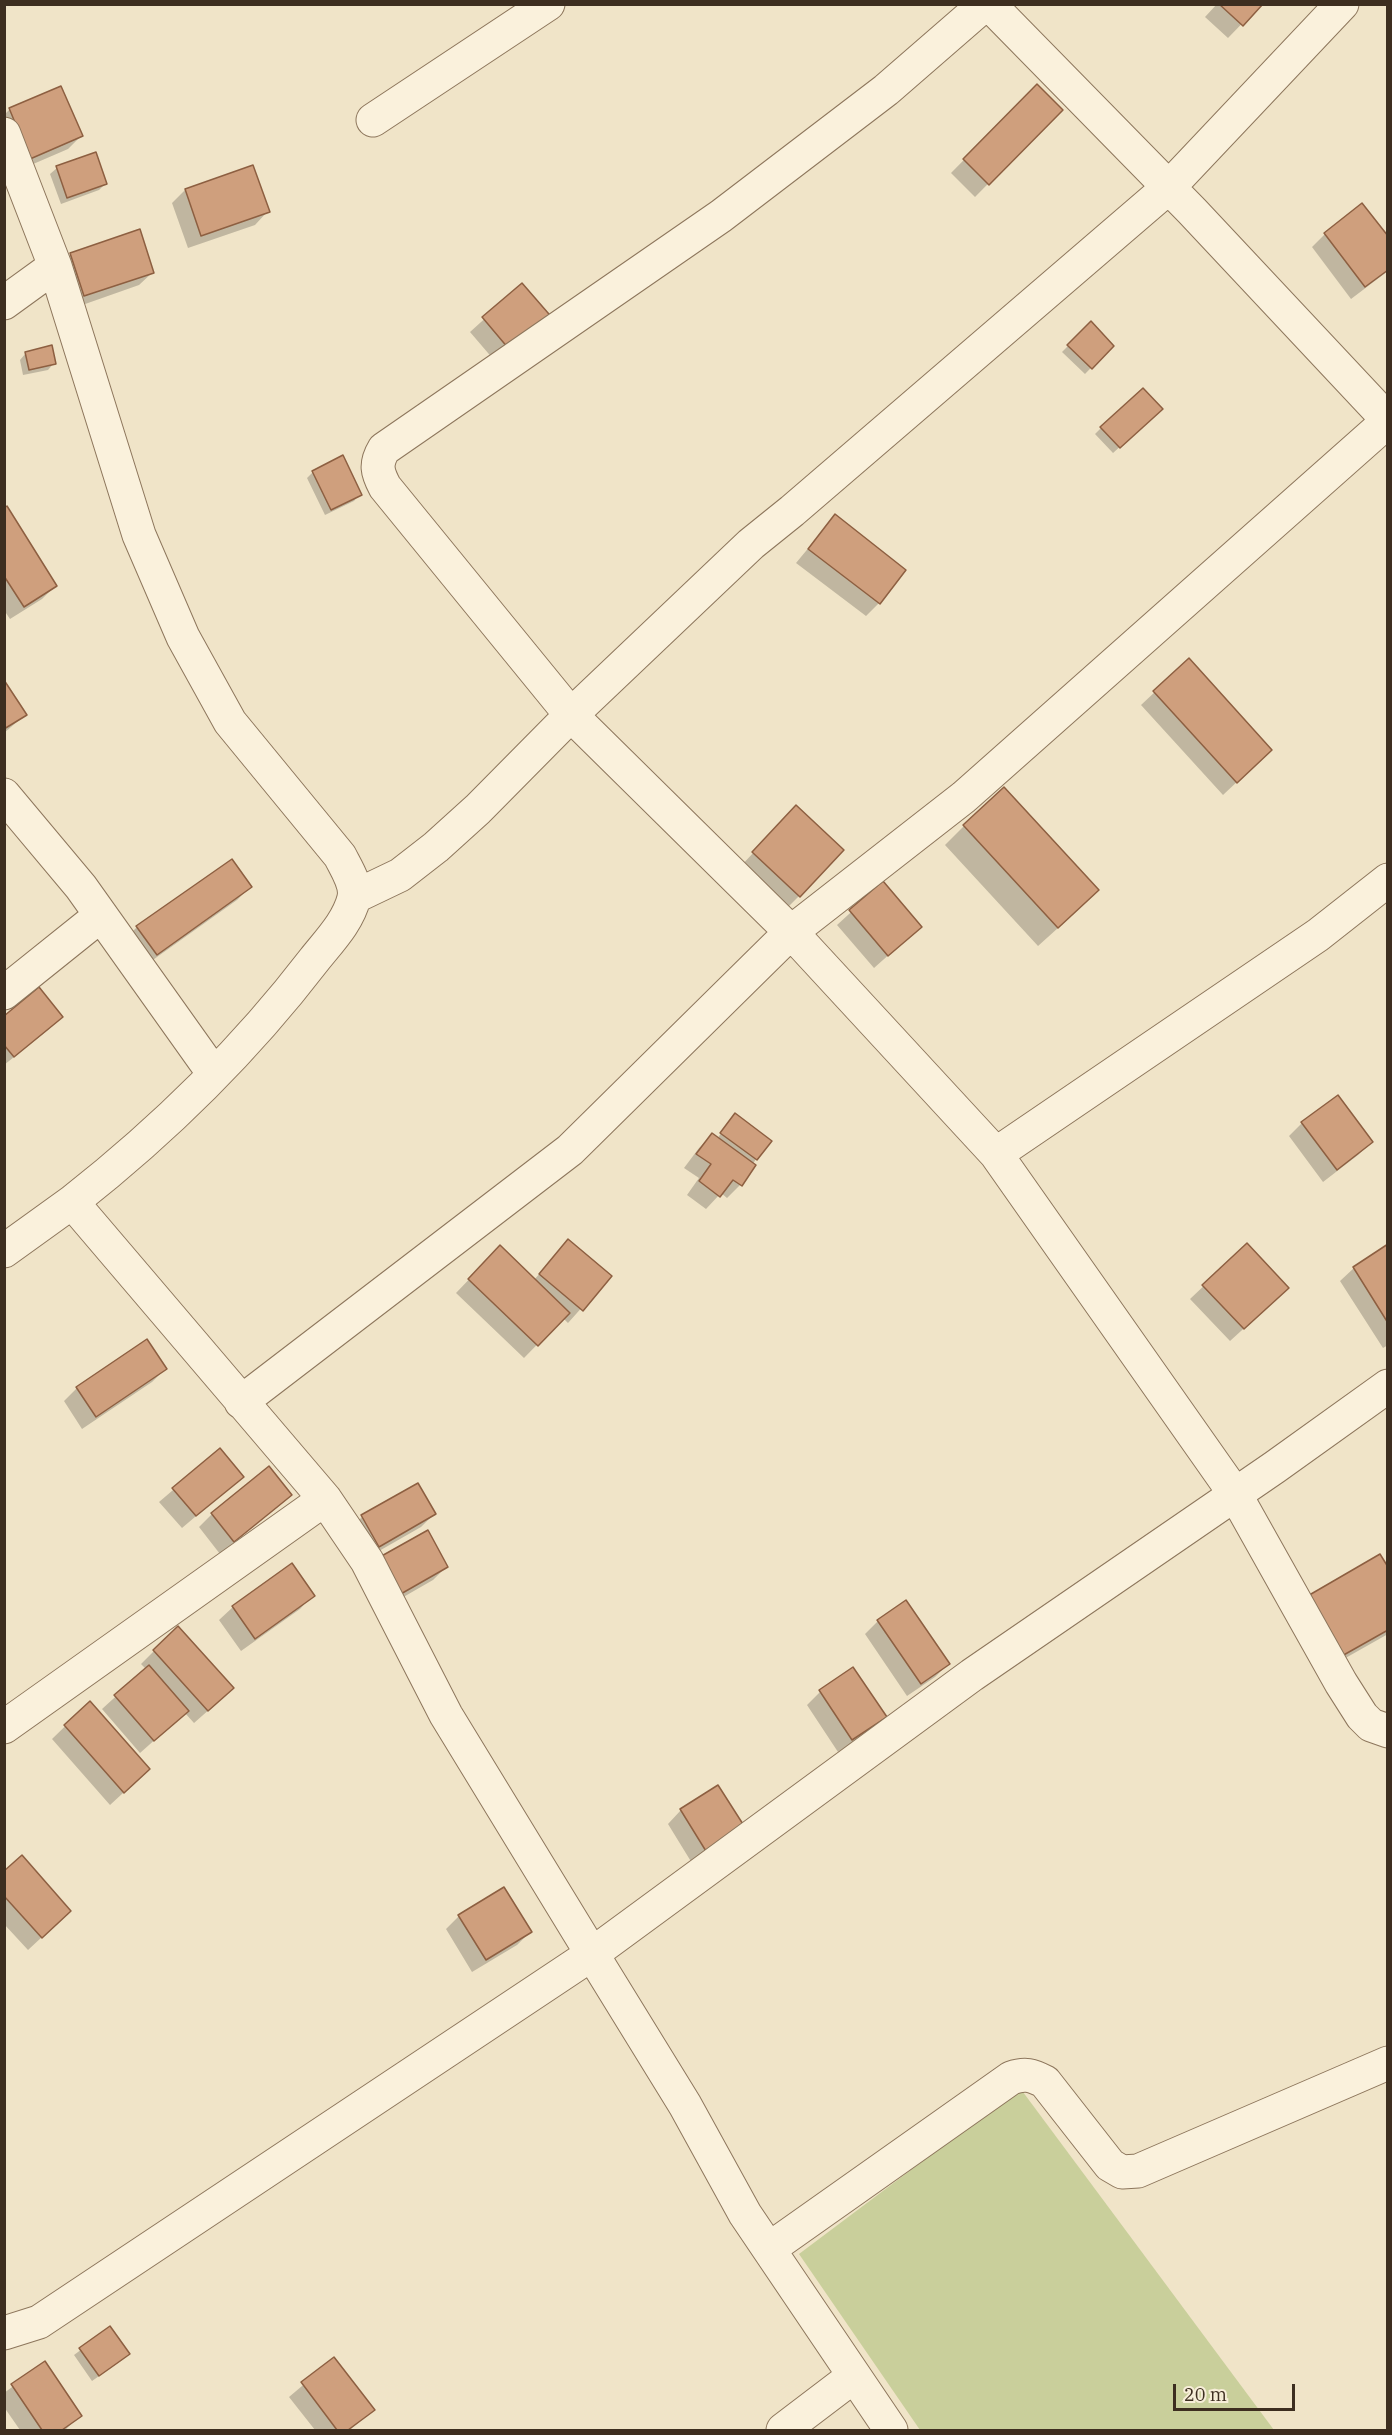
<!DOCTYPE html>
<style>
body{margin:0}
#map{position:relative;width:1392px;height:2435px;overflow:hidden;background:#f0e4c8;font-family:"IBM Plex Serif",serif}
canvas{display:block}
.frame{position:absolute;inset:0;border:6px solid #3d2e20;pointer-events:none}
.scale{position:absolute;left:1173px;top:2384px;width:122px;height:27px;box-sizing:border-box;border:3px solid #3d2e20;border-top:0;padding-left:8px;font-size:18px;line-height:21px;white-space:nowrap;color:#3d2e20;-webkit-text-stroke:4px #f7eed8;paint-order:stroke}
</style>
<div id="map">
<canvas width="1392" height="2435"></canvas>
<div class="frame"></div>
<div class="scale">20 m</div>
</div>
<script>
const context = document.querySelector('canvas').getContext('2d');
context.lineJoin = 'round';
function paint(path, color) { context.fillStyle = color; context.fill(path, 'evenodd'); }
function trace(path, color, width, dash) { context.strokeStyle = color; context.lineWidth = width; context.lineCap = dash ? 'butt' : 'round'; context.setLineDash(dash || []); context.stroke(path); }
const green = new Path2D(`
 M1020,2088L1274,2430H920L799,2254Z`);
const shadow = new Path2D(`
 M1217,4H1261L1228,38L1205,17Z
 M1037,86L1061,110L975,197L951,173Z
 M10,109L81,136L68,149L17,171L4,141V115Z
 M57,168L106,183L99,190L61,204L50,174Z
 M185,190L268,211L255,225L188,248L172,203Z
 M1325,234L1388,239V271L1351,299L1312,247Z
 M71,254L153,272L139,285L71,309L57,267Z
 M522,285L500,367L470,332Z
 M1091,323L1112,346L1085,374L1062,352Z
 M26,353L54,363L48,370L23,375L20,360Z
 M1155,415L1113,453L1095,434L1101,428Z
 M313,472L360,494L354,501L325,515L307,478Z
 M4,510L55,586L42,599L10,619L4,610Z
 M835,516L879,603L866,616L796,563Z
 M1189,660L1257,763L1223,795L1141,705Z
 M4,682L25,715L4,733Z
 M783,821L799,896L786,909L740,867Z
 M964,826L1078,910L1038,946L945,845Z
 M883,883L920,927L874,968L837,925Z
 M250,887L237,900L143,967L124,940L137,927Z
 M61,1017L48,1030L4,1065V1018Z
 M729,1122L756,1159L740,1185L727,1198L721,1193L706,1209L687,1195L699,1178L684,1168L699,1148L712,1135L717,1139Z
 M1302,1123L1371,1142L1358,1155L1323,1182L1289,1136Z
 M568,1241L610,1276L568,1323L563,1318L524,1358L456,1293L500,1247L534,1280Z
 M1247,1245L1274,1301L1230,1341L1190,1299Z
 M1388,1246V1345L1383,1348L1340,1281L1354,1268Z
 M147,1341L165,1369L152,1382L82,1429L64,1401L77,1388Z
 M220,1450L242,1477L182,1528L159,1502Z
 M290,1495L220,1554L199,1527L212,1514Z
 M434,1514L421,1527L365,1559L349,1530L362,1517Z
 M292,1565L313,1595L300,1609L241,1651L219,1620L233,1607Z
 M446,1567L433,1580L386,1607L366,1573Z
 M1388,1570V1634L1319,1673Z
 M878,1621L948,1664L935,1677L907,1696L865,1634Z
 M154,1651L219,1701L194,1723L185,1713L140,1753L102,1709L146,1669L141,1664Z
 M853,1669L885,1716L872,1729L838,1752L807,1705L820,1692Z
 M89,1703L135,1782L110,1805L52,1739Z
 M681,1810L746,1832L695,1868L668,1824Z
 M4,1873L56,1924L28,1950L4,1924Z
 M459,1916L530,1932L517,1945L472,1972L446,1929Z
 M110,2328L122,2360L92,2381L74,2355Z
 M334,2359L373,2410L350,2430H315L289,2397Z
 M45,2363L80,2416L65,2430H20L4,2407V2393Z`);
const building = new Path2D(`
 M1219,4H1263L1243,26Z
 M1037,84L1063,110L989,185L963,159Z
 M61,86L83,136L30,159L9,108Z
 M96,152L107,184L67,198L56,166Z
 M253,165L270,212L201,236L185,189Z
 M1362,203L1388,236V270L1365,287L1324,233Z
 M140,229L154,273L84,296L70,253Z
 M522,283L555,321L514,355L482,317Z
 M1091,321L1114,346L1092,369L1067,345Z
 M52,345L56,364L29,370L25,352Z
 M1143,388L1163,409L1120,448L1100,427Z
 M343,455L362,495L331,510L312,471Z
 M7,506L57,586L24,607L4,576V508Z
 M835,514L906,570L880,604L808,549Z
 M1189,658L1272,750L1237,783L1153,691Z
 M4,680L27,715L4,729Z
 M1004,787L1099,890L1058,928L963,825Z
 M796,805L844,850L800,897L752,852Z
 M232,859L252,887L157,955L136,926Z
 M883,881L922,927L888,956L849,910Z
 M39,987L63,1017L14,1057L4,1045V1016Z
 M1338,1095L1373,1142L1337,1170L1301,1122Z
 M735,1113L772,1141L757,1160L720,1133Z
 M712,1133L756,1165L742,1186L733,1180L720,1197L699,1181L711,1164L696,1154Z
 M568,1239L612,1276L583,1311L539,1274Z
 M1247,1243L1289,1288L1244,1329L1202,1285Z
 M1388,1244V1323L1353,1267Z
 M500,1245L570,1313L538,1346L468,1279Z
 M147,1339L167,1369L96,1417L76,1387Z
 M220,1448L244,1477L196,1516L172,1488Z
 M269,1466L292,1495L234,1542L211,1513Z
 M418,1483L436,1514L379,1547L361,1515Z
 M428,1530L448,1567L399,1595L378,1558Z
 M1380,1554L1388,1567V1630L1333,1661L1299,1601Z
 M292,1563L315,1596L255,1639L232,1606Z
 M906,1600L950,1664L921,1684L877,1620Z
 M178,1626L234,1688L208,1711L153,1650Z
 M149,1665L189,1711L154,1741L114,1695Z
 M853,1667L887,1717L852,1740L819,1690Z
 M90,1701L150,1769L124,1793L64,1725Z
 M718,1785L748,1832L709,1856L680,1809Z
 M22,1855L71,1911L42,1938L4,1896V1871Z
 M504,1887L532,1932L486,1960L458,1915Z
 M110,2326L130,2354L99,2376L79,2348Z
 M334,2357L375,2410L348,2430H337L301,2382Z
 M45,2361L82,2416L62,2430H42L11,2384Z`);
const street = new Path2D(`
 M985,4L886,90L721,216L384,449C375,464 377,472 385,487L571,715L791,932L996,1154L1235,1494L1341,1683L1362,1716L1371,1725L1388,1731
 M989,4L1192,211L1388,420
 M373,120L548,4
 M4,134L55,266L139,535L183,637L230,722L340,856C346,868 357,884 354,898C348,922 329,941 314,960C245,1050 161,1132 72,1202L325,1499L367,1561L446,1715L592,1954L39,2322L4,2333
 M4,303L55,266
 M4,795L81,887L214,1074
 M354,897L400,875L436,847L478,809L571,715L751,544L792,511L1169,187L1342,4
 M4,993L100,916
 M996,1154L1318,935L1388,880
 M4,1251L72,1202
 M241,1402L570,1150L791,932L964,797L1388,421
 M4,1727L325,1499
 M769,2249L1011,2078C1025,2073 1032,2075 1045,2082L1110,2165L1122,2172L1138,2171L1388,2063
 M783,2430L854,2376
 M891,2430L745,2214L685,2105L592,1954L972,1675L1275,1467L1388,1386`);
paint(green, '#c9cf9b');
paint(shadow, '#0003');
paint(building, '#cf9f7d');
trace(building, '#8d5f41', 1.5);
trace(street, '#8d765c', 35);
trace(street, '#faf1dc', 33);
</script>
